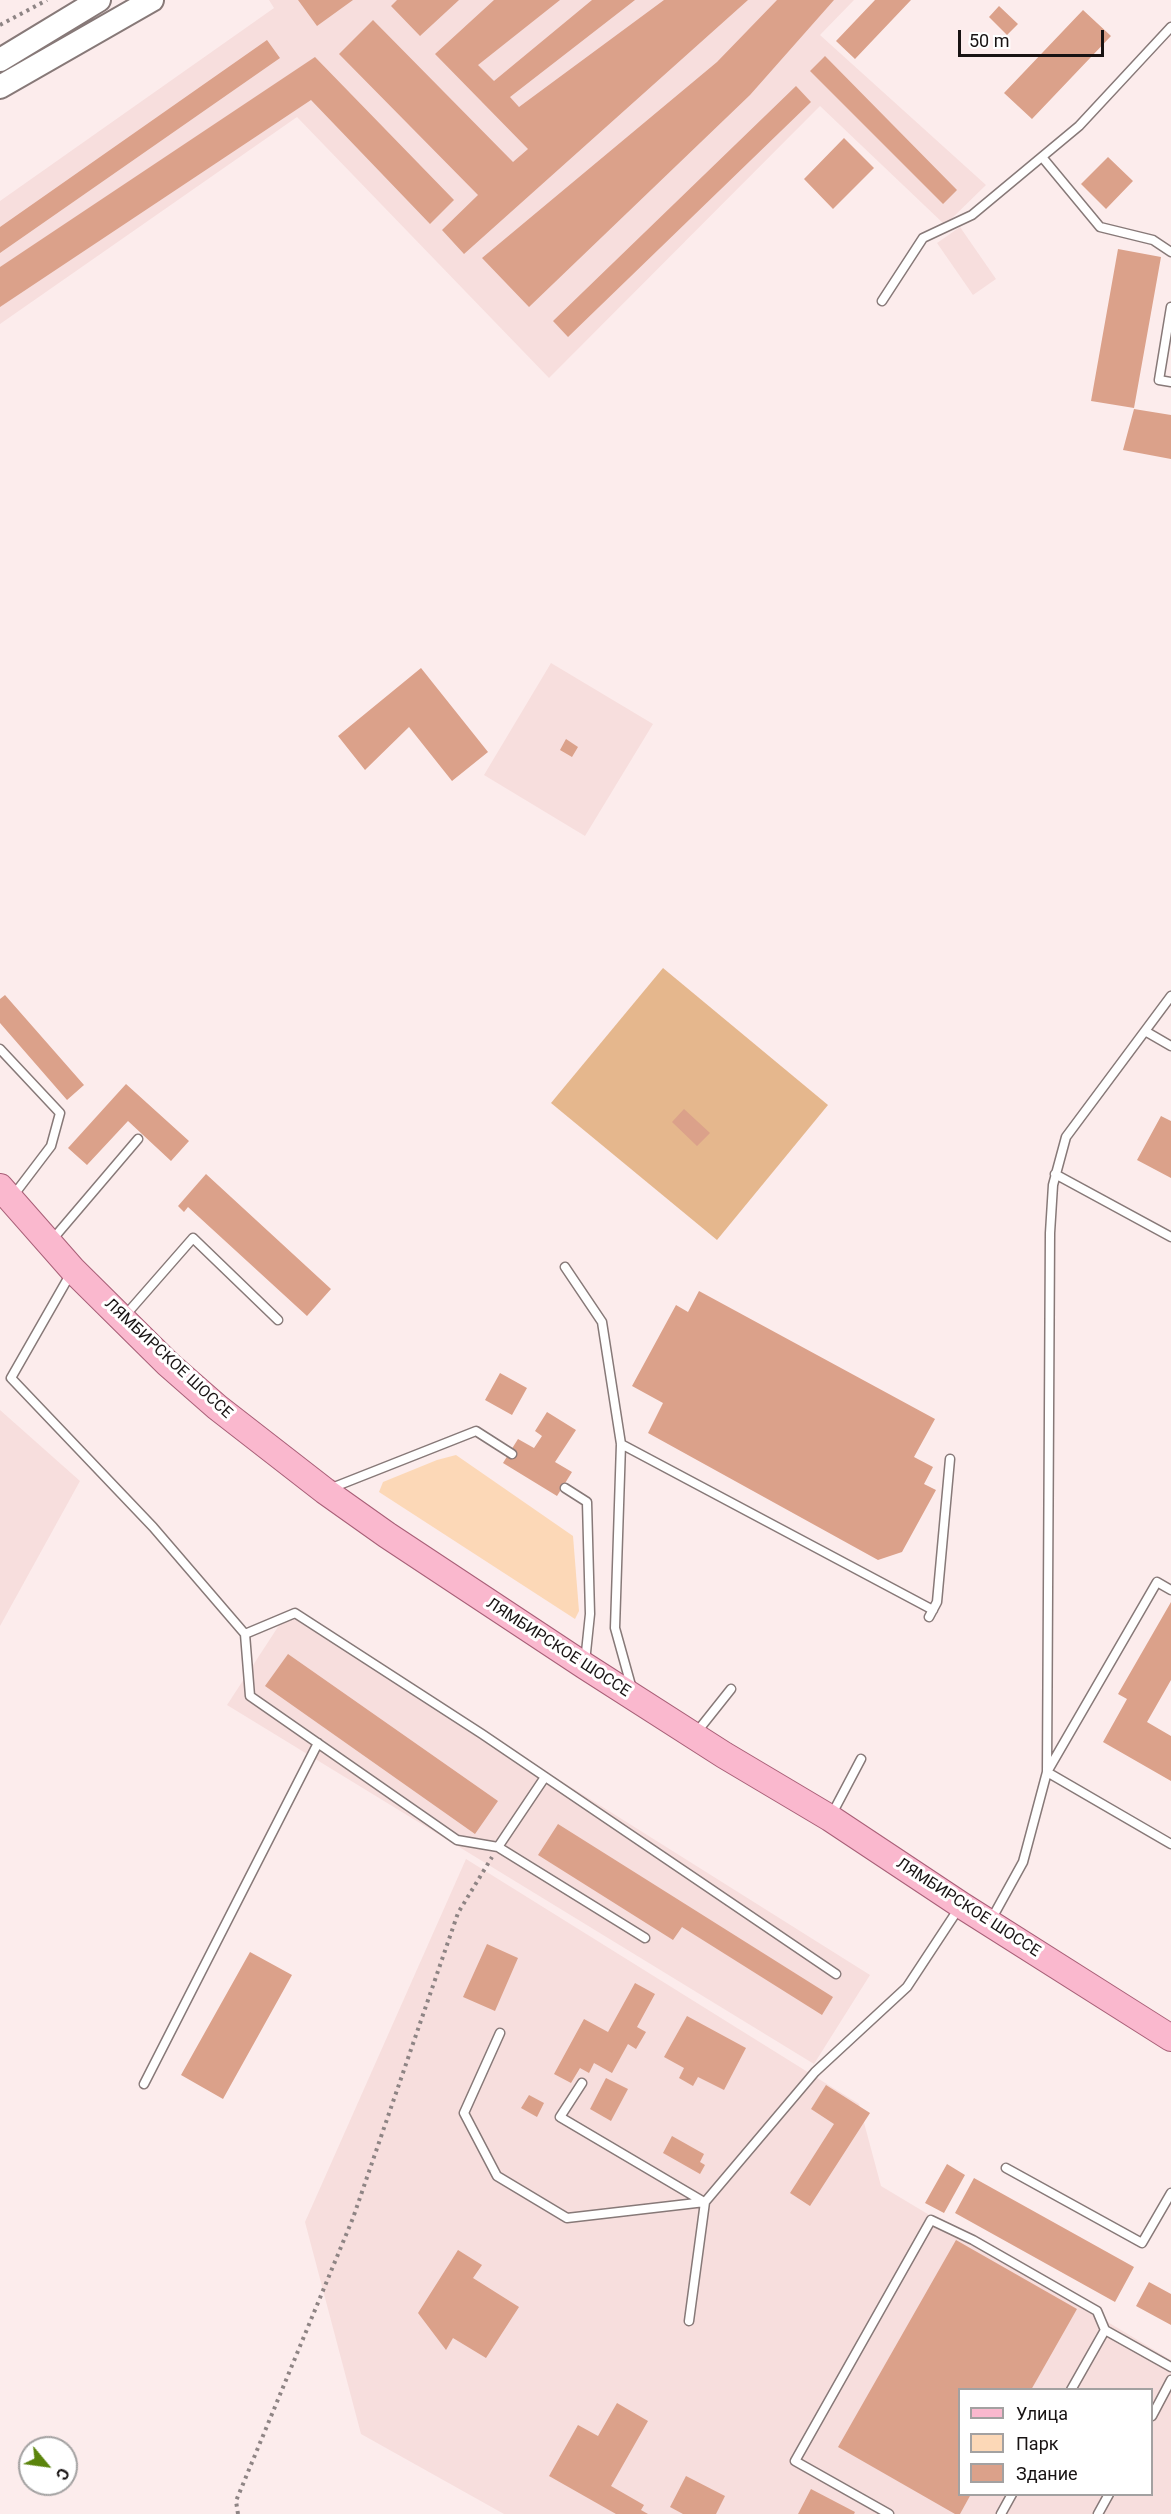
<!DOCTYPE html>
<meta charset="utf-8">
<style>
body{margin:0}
#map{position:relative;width:1171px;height:2514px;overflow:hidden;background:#fcecec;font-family:Roboto,sans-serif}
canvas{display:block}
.legend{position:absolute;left:958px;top:2388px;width:195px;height:108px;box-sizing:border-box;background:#fff;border:2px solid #a3a1a1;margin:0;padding:8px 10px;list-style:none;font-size:18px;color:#181313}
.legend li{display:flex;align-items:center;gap:12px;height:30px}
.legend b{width:30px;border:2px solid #a3a1a1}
.north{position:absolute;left:18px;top:2436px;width:60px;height:60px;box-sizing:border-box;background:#fff;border:2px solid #a3a1a1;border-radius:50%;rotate:119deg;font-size:16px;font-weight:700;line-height:24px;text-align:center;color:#181313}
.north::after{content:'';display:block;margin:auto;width:21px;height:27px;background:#5b840c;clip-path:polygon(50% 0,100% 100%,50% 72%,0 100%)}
.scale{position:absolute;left:958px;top:30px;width:146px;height:27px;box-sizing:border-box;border:3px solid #181313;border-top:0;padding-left:8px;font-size:18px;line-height:21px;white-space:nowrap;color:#181313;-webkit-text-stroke:4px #fff;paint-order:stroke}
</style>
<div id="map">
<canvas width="1171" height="2514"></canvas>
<ul class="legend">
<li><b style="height:8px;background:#fab8ce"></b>Улица</li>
<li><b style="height:16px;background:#fcd8b7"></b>Парк</li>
<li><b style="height:16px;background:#dba18a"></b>Здание</li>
</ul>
<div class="north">С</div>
<div class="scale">50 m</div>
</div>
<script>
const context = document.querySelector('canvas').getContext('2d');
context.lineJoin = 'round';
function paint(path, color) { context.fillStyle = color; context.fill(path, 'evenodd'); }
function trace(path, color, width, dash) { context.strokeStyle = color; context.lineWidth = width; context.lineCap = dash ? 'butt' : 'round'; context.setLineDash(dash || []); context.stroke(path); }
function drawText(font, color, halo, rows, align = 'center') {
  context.font = font + ' Roboto,sans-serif'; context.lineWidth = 6; context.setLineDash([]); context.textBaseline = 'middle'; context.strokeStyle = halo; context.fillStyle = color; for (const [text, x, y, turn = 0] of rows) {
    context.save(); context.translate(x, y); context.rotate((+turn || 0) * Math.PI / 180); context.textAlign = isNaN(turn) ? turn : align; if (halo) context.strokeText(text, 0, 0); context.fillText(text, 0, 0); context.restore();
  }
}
const built = new Path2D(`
 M269,0H854L820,35L986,185L945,225L820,106L549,378L297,117L0,324V201L274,8Z
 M960,227L996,279L973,295L937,243Z
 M551,663L653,724L585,836L484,775Z
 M0,1410L80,1481L0,1626Z
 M289,1610L870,1975L814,2064L227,1705Z
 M466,1859L859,2104L881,2186L1171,2360V2514H504L361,2434L305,2222ZM960,2390H1152V2494H960Z`);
const green = new Path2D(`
 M456,1455L573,1536L579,1611L575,1619L379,1492L383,1482L437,1460Z`);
const forest = new Path2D(`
 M663,968L828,1105L717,1240L551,1103Z`);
const building = new Path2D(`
 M298,0H353L317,26Z
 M397,0H459L420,36L391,6Z
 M494,0H560L478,65L494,81L592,0H635L510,97L519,107L664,0H748L464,254L442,230L478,195L339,54L373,20L513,162L528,149L435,54Z
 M777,0H834L750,95L529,307L482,258L717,62Z
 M875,0H911L855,59L836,41Z
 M999,6L1018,24L1007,35L989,17Z
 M1083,10L1111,36L1032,119L1004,93Z
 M267,40L280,58L0,253V227Z
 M825,56L957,190L943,204L810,71Z
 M315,57L454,200L430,224L311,100L0,307V267Z
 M796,86L811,102L568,337L553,321Z
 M844,138L874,168L833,209L804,179Z
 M1108,157L1133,181L1106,209L1081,184Z
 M1118,249L1161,257L1134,408L1091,401Z
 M1134,409L1171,415V459L1123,450Z
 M421,668L488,752L452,781L409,727L365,770L338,736Z
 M566,739L578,747L572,757L560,750Z
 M5,995L84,1085L67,1100L0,1023V999Z
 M126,1084L189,1141L171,1161L128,1121L87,1165L68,1148Z
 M684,1109L710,1133L697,1146L672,1122Z
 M1161,1116L1171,1121V1178L1137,1160Z
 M206,1174L331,1289L307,1316L188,1207L184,1212L178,1206Z
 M699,1291L935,1419L914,1457L933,1467L924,1484L936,1490L902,1552L878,1560L648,1433L663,1403L632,1386L676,1305L688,1312Z
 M500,1373L527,1388L512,1415L485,1400Z
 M547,1412L576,1430L555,1462L572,1472L557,1496L503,1463L518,1439L534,1448L542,1436L535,1431Z
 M1171,1602V1680L1147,1722L1171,1736V1781L1103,1742L1127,1699L1118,1694Z
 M288,1654L498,1801L475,1834L265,1686Z
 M558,1824L833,1997L822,2015L682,1927L673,1940L538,1855Z
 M487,1944L518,1958L495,2011L463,1997Z
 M250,1952L292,1975L223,2099L181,2075Z
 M635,1983L655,1994L637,2027L646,2032L636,2049L628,2044L612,2073L594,2063L589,2073L580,2068L571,2083L554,2074L584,2019L608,2032Z
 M687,2016L746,2048L724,2090L698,2077L693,2086L679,2078L684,2068L664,2057Z
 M606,2078L628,2089L611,2121L590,2109Z
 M826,2085L870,2113L810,2206L790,2193L834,2124L811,2109Z
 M529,2095L544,2103L537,2117L521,2108Z
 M672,2136L704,2154L700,2162L705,2165L700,2174L663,2153Z
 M947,2164L965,2175L944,2213L925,2203Z
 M974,2178L1134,2267L1115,2302L955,2213Z
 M956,2240L1077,2309L1031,2390H960V2494H971L960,2514H955L838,2447Z
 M458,2250L482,2265L473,2278L519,2307L486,2358L453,2338L446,2350L418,2313Z
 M1149,2282L1171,2294V2325L1136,2306Z
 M617,2403L648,2421L611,2486L644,2505L641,2510L648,2514H616L549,2476L578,2425L598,2436Z
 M686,2476L725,2496L716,2514H683L670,2507Z
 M811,2489L855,2512L854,2514H798Z`);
const path = new Path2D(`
 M0,25L47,0
 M238,2514L236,2501L353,2218L458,1913L492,1857`);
const lane = new Path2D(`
 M1042,157L1100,227L1153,240L1171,252
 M882,301L923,238L972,215L1079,126L1171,27
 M1171,307L1159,380L1171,382
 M1145,1031L1171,1046
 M0,1049L60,1113L51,1146L13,1196
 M1055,1174L1171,1237
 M52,1240L138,1139
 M565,1267L602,1322L621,1444L615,1628L632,1689
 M71,1273L11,1378L153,1527L245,1634L250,1696L457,1840L498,1847L645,1938
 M123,1318L193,1238L278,1320
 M621,1444L933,1610
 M565,1488L587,1502L590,1614L585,1662
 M329,1489L476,1431L512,1454
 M1171,1590L1157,1582L1047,1772L1171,1844
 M929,1617L937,1602L950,1459
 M245,1634L295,1613L482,1734L836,1974
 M696,1733L731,1689
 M832,1814L861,1759
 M498,1847L545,1777
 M991,1920L1023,1862L1047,1772L1050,1233L1053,1185L1066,1137L1171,996
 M500,2033L464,2113L497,2176L567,2218L705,2202
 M582,2083L560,2117L704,2202
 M144,2084L318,1743
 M1006,2168L1142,2243L1171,2193
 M689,2321L705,2202L815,2072L907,1987L959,1908
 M1071,2390L1105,2330L1171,2367
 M1152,2416L1171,2380
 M889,2514L795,2461L931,2220L973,2240L1097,2311L1105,2330
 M1001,2514L1012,2494
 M1098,2514L1109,2494`);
const secondary = new Path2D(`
 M0,60L99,0
 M0,87L152,0`);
const primary = new Path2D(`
 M0,1187L73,1270L168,1364L217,1407L325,1491L387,1535L585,1666L724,1755L830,1818L961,1905L1171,2038`);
const streetNames = [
 ["ЛЯМБИРСКОЕ ШОССЕ",168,1359,43],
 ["ЛЯМБИРСКОЕ ШОССЕ",558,1648,33],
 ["ЛЯМБИРСКОЕ ШОССЕ",968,1908,33]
];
paint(built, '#f7dedd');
paint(green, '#fcd8b7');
paint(forest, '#e5b78d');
paint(building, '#dba18a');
trace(lane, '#877978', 11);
trace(secondary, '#877978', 26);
trace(primary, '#a85f77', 28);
trace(path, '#8e8484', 4, [3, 4.5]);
trace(lane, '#fff', 8);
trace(secondary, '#fff', 22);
trace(primary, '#fab8ce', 26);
drawText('16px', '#181313', '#fff', streetNames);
</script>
